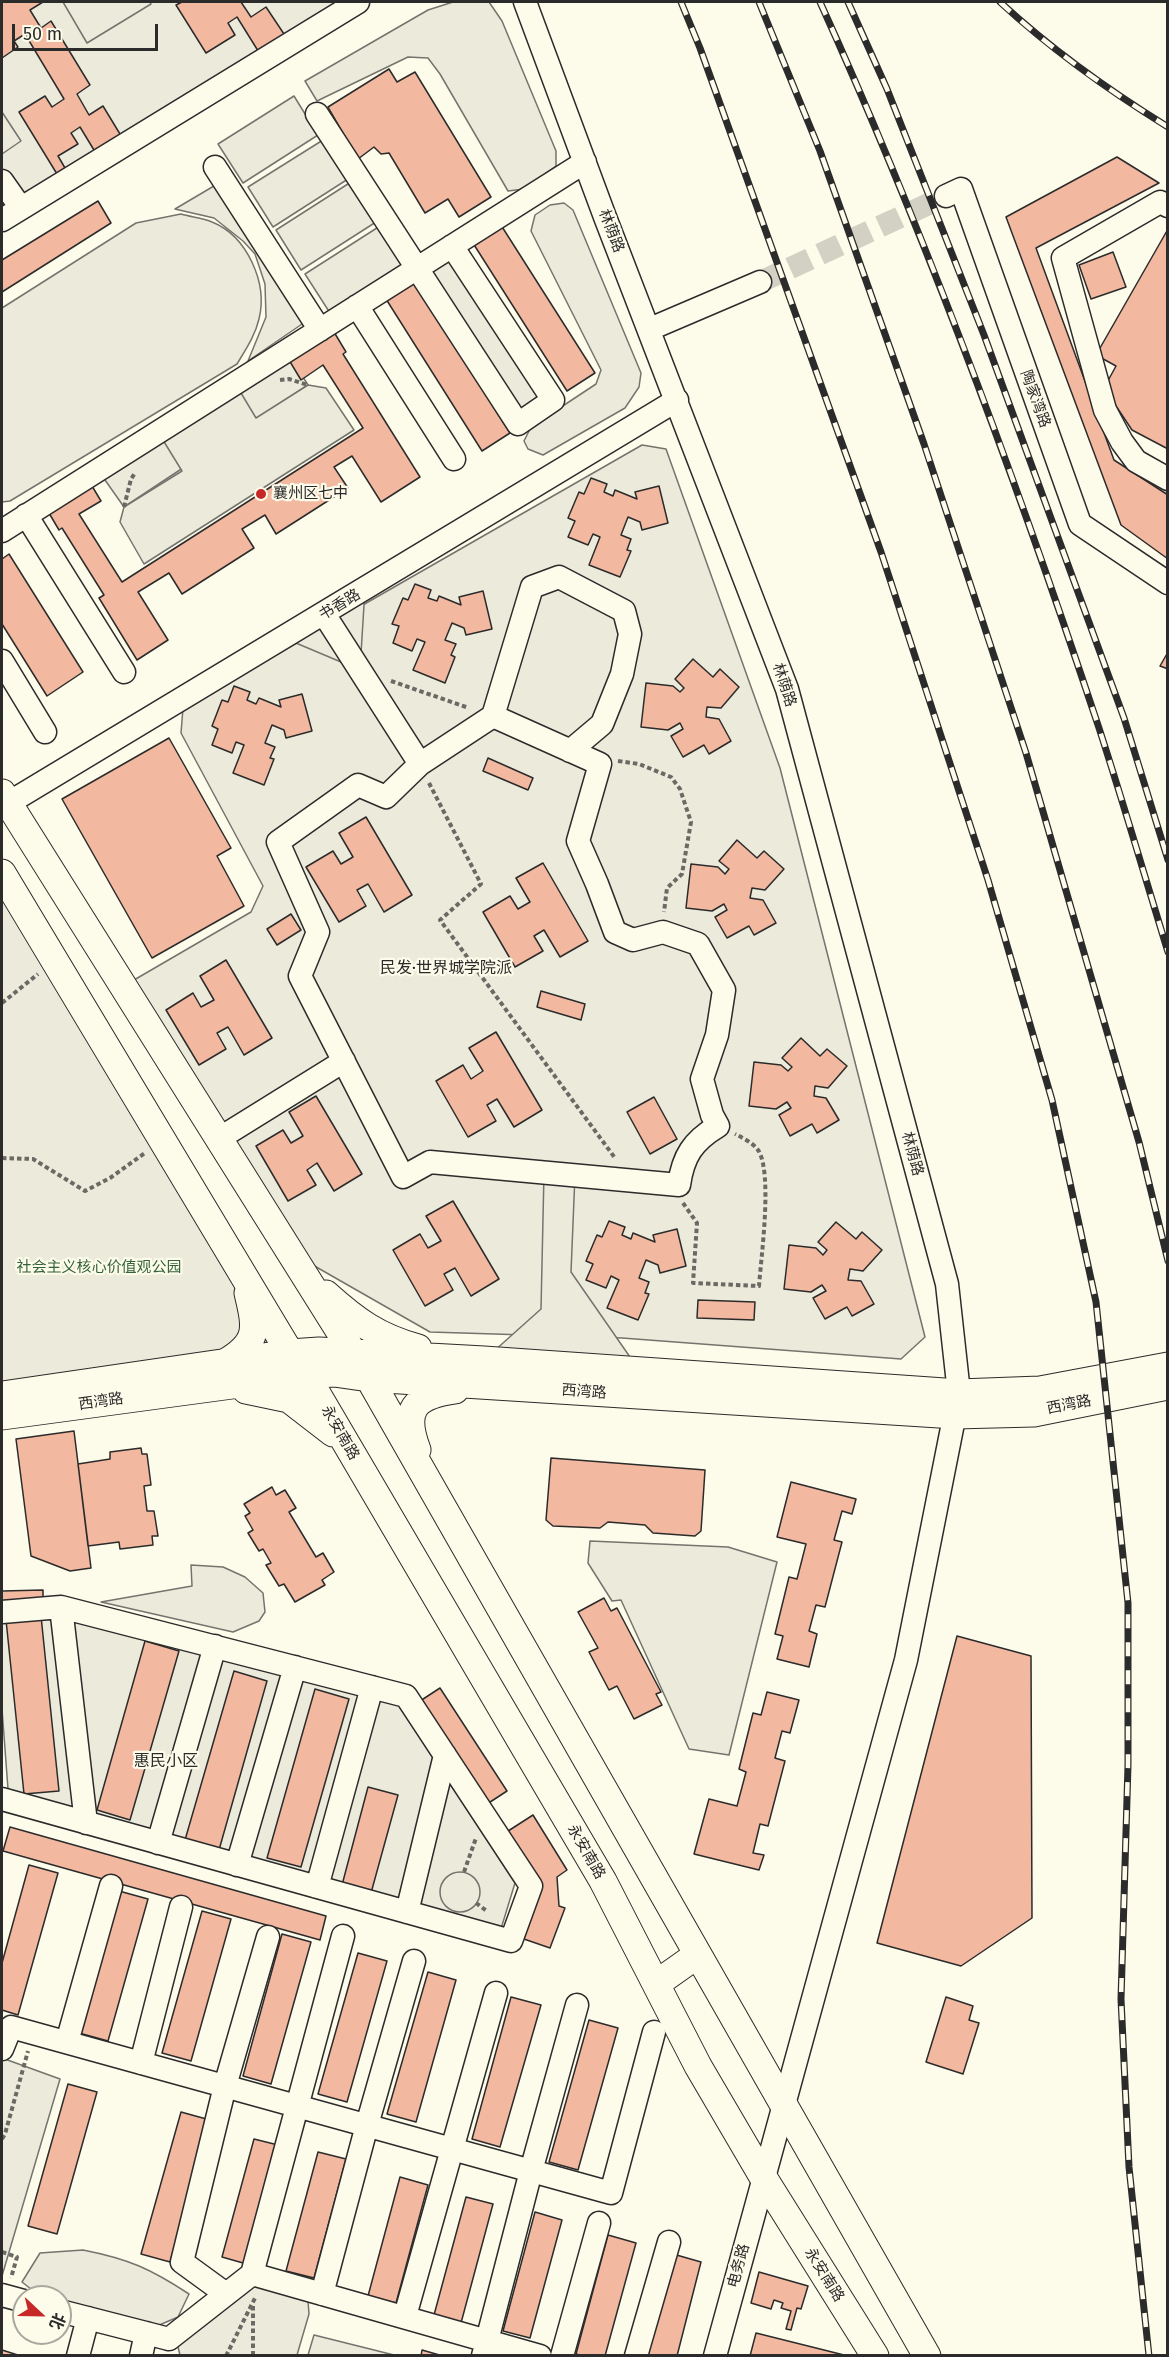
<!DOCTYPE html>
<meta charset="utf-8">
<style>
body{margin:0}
#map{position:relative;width:1169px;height:2357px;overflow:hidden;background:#fdfbea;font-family:"Fira Sans","Noto Sans SC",sans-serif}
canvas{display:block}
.frame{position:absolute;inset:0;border:3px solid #2b2b2b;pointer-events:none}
.north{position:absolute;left:12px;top:2285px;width:60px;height:60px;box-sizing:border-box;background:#fdfbea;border:2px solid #a9a89e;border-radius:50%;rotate:112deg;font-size:16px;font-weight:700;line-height:24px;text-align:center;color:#2b2b2b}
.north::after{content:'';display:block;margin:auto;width:21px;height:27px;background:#c62828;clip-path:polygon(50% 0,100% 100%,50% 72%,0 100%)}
.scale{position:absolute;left:12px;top:24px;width:146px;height:27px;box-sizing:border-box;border:3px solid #2b2b2b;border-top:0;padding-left:8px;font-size:18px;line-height:21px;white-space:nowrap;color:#2b2b2b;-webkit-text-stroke:4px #fdfbea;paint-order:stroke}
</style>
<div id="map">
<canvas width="1169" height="2357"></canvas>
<div class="frame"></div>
<div class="north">北</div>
<div class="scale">50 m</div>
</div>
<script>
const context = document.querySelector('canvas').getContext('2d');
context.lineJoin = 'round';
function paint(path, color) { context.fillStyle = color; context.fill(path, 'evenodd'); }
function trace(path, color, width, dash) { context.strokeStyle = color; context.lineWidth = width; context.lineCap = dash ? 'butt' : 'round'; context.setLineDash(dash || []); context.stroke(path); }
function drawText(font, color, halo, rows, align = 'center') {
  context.font = font + ' "Fira Sans","Noto Sans SC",sans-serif'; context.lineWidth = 4.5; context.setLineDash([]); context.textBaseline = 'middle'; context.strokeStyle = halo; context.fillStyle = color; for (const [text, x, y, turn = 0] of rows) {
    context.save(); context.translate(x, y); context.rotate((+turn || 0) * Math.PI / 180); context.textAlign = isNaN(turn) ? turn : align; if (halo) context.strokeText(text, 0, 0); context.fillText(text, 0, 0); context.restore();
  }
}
const green = new Path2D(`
 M2,2H358L2,220Z
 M453,2H489L502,21L556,151V166L524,189L508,191L440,74L428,58L408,57L317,101L305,81L428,10Z
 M294,96L318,135L243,183L218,144Z
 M323,140L348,179L273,227L248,187Z
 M351,182L376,222L301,270L276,230Z
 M219,183L305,322L248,361L266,317L265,284L255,254L243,241L214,218L175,209Z
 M564,203L573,210L641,373L639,387L625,408L543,455L528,449L524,441L531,427L596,384L601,370L531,231L535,215L550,205Z
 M181,214C191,217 203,218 212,222C247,236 268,283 259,319C255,336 246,349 237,364L10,501L2,502V308L136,223Z
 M380,226L405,265L330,313L305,274Z
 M452,246L553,400L518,424L418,268Z
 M286,350L308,385L124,507L98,470Z
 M642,445L666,449L780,768L925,1337L901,1359L622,1338L430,1332L311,1264L134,980L251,912L263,886L181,733L183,708Z
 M590,1541L728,1547L777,1562L729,1755L689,1749L621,1600L612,1601L588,1563Z
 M191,1565L223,1567L245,1577L263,1593L265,1612L259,1621L233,1632L101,1602L192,1586Z
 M53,1615L397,1703L515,1883L500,1932L19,1800L8,1789L2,1709V1621Z
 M2,2058L60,2079L2,2276Z
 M83,2250C129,2259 151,2269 189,2294L178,2317L157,2326L60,2304V2297H41L22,2282L40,2253Z
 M256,2285L308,2301L309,2314L297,2355H180L178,2347L181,2340Z
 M314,2335L394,2355H308Z`);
const parking = new Path2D(`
 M63,2H150L151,4L87,43Z
 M2,112L21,141L2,154Z
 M235,383L256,418L308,385L326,388L354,430L144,564L120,522L124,507L182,471L158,432Z
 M365,589L360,670L284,638Z
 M2,873L290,1353L2,1395Z
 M544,1173L575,1175L571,1272L639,1370L484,1360L541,1309Z
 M440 1892a20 20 0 1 1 40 0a20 20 0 1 1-40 0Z`);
const building = new Path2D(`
 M2,2H43L30,10L41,28L51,21L90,85L77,94L89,115L103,106L123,139L97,155L80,127L71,133L78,144L58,156L65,168L57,174L19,112L45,96L52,107L64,99L25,34L14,41L18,47L2,58Z
 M182,2H241L251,17L266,7L286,37L260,54L237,17L228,23L235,35L206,53L176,5Z
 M389,69L397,82L415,72L491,197L459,217L448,199L425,213L389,153L381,154L374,147L358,159L328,107Z
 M1117,157L1159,183L1036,248L1114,460L1168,495V559L1121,525L1006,217Z
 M98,201L111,223L2,292V260Z
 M499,222L595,373L567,391L471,240Z
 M1168,229V449L1132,430L1104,388L1116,366L1096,355Z
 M1113,252L1126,287L1091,299L1079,265Z
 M414,281L510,433L482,451L386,299Z
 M331,327L346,352L343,354L420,477L381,502L352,456L334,467L348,488L276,534L265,515L242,529L254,548L182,594L169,573L138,592L168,640L137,660L99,598L104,595L62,528L59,530L46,508L89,481L101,501L79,514L122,582L363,428L323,365L301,380L286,355Z
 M591,478L607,484L604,492L613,496L615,490L637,499L635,492L659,486L668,523L642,530L640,522L628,517L621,535L631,539L627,550L631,551L620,577L589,565L600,537L593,534L588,545L568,537L575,521L568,518L579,492L584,494Z
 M9,554L83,672L47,696L2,624V559Z
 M415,584L431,590L428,598L437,601L439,596L461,605L459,597L483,591L492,629L466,635L464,628L452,623L445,640L456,644L451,655L455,657L445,683L413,670L425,642L417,639L412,651L393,643L399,626L392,624L403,598L408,600Z
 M1168,652V669L1160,666Z
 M693,659L713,677L720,669L739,687L721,708L707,707L706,717L719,719L731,741L709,754L704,745L683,757L671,736L683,729L680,723L668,730L641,727L646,683L673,686L680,692L684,688L675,679Z
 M234,686L250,692L247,700L256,704L259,698L281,707L279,700L302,694L312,731L286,738L284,730L272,725L265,743L275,747L270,758L274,759L264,785L233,773L244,745L236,742L232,753L212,745L218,729L212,726L222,700L228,702Z
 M169,738L231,848L217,856L244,906L152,958L62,799Z
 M488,758L533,778L528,790L483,771Z
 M366,817L412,895L384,912L368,884L357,890L366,906L339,922L306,867L333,851L341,864L353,857L339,833Z
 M737,840L757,858L764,851L784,869L765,890L752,888L750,898L763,900L776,923L754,935L749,926L727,938L715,917L727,910L724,904L712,911L686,908L691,864L718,867L725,874L729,869L719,861Z
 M543,863L588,941L560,957L544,930L534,936L543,951L515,967L483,912L510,896L518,909L530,902L516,878Z
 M291,914L301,930L277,945L267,929Z
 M226,960L272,1038L244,1055L228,1027L217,1033L226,1049L199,1065L166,1010L193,993L201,1007L214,1000L200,976Z
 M541,991L585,1004L581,1020L537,1007Z
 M496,1032L542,1110L514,1127L497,1099L487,1105L496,1121L468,1137L436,1081L463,1065L471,1079L483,1071L469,1048Z
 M801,1038L820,1056L827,1049L847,1066L828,1088L815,1086L814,1096L826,1098L839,1120L817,1133L812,1124L790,1136L779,1115L791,1108L787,1102L776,1109L749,1106L754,1062L781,1065L788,1071L792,1067L782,1058Z
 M316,1096L362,1174L334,1191L317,1163L307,1170L316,1185L288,1201L256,1146L283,1130L291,1143L303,1136L289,1112Z
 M654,1097L677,1139L650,1154L627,1112Z
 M453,1201L499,1279L471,1296L455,1268L444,1274L453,1290L425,1306L393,1250L420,1234L428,1248L441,1241L426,1216Z
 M609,1221L625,1227L622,1235L631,1239L633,1233L655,1242L653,1235L677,1229L686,1266L660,1273L658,1265L646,1260L639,1278L649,1282L645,1293L649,1294L638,1320L607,1308L619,1280L611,1276L606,1288L586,1280L593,1264L586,1261L597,1235L602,1237Z
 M836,1222L856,1239L862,1232L882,1250L863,1271L850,1269L848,1280L861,1281L874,1304L852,1316L847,1307L825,1319L813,1298L826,1291L822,1285L811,1292L784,1289L789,1245L816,1248L823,1255L827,1250L818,1242Z
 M698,1300L755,1302L754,1320L697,1318Z
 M74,1431L91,1568L70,1571L31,1556L16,1439Z
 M141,1448L142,1454H147L151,1485L144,1486L147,1511H154L158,1536H152L153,1545L120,1549L119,1542L88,1546L78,1464L110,1459V1452Z
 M551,1458L705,1470L701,1531L695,1536L653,1533L645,1525L608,1522L600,1528L553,1526L546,1520Z
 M791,1482L856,1499L852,1514L842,1511L834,1540L842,1542L825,1607L816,1605L809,1631L817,1634L809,1667L777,1659L783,1636L775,1634L789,1577L797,1579L806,1544L777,1537Z
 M272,1487L276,1495L285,1490L296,1508L289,1512L316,1557L323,1553L334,1572L322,1580L325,1585L295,1602L284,1584L279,1586L266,1565L271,1563L263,1549L259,1551L248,1533L253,1530L245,1516L250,1513L244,1504Z
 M43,1590V1603L2,1604V1591Z
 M604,1598L611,1611L617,1608L661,1692L656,1694L662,1705L634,1719L617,1686L609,1690L589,1652L598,1648L578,1612Z
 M41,1616L59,1791L24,1794L6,1620Z
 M957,1636L1031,1656L1032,1918L961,1966L877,1943Z
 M145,1641L179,1651L130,1820L97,1810Z
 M234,1671L267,1681L219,1850L185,1840Z
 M440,1688L507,1791L484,1806L417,1703Z
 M315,1689L349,1699L301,1867L267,1858Z
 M767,1692L799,1700L790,1733L782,1731L775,1758L785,1761L768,1826L760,1824L753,1853L764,1855L759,1870L694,1854L709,1799L737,1806L746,1772L739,1769L753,1713L761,1715Z
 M368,1787L398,1795L371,1893L342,1885Z
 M533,1815L567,1870L557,1877L559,1906L565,1908L550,1948L521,1938L539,1888L505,1833Z
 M10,1827L326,1916L320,1940L3,1851Z
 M29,1865L58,1873L18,2015L2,2010V1963Z
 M119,1891L148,1899L108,2041L79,2033Z
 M202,1911L231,1919L191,2061L162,2053Z
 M282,1934L311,1942L271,2084L243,2076Z
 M358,1953L387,1961L347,2102L318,2094Z
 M428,1972L456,1980L416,2122L387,2114Z
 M511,1997L541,2005L500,2147L472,2139Z
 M946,1997L973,2006L969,2020L979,2023L963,2074L926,2062Z
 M589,2020L618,2028L578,2170L549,2162Z
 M68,2084L97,2092L57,2234L28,2226Z
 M181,2112L210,2120L170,2262L141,2254Z
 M254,2139L282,2146L250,2265L222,2257Z
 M318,2152L346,2159L314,2278L286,2271Z
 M400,2177L428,2185L396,2303L368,2296Z
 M466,2197L493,2204L461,2323L434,2315Z
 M535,2212L562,2220L530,2338L503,2331Z
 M608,2235L636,2243L605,2356H583L576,2354Z
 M673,2254L701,2262L677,2356H647Z
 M759,2272L808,2286L801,2309L797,2308L791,2330L786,2329L791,2311L781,2308L783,2303L774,2300L771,2309L751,2303Z
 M756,2333L848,2356H750Z
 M2,2350L21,2356H2Z
 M422,2350L443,2356H421Z`);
const minorTunnel = new Path2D(`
 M760,282L946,196`);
const path = new Path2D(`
 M280,380L289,379L308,385
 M124,507L131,479L135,473
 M391,681L469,708
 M618,761L639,764L671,777L680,789L691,822L682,874L667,888L664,912
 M429,783L481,884L440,920L615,1158
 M2,1003L38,974
 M2,1158L33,1159L85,1191L110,1178L145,1153
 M683,1203L697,1223L693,1283L759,1286C761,1258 773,1172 758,1150C753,1143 743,1138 735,1134
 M464,1872L476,1838
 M476,1903L488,1912
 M2,2139L5,2134L28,2051
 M2,2252L17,2257L11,2278
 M253,2306V2356
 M226,2356L255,2298`);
const minor = new Path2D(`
 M525,2L605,217L787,689L947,1284L959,1393L906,1660L715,2356
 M317,114L518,424L553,400L452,246
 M215,167L320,330
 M2,181L21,208
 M946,196L961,189L1080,524L1168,583
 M1168,206L1160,202L1063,258L1105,410L1122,442L1136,461L1168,479
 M2,220L358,2
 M357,306L454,459
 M650,329L760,282
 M26,515L124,672
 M2,531L585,162
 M324,614L420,764L493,716L600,764L578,841L597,884L615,932L633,940L663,932L698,944L724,990L717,1035L702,1079L712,1115L718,1126C693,1141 683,1156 679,1185L430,1162L403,1177L300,976L318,932L278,842L358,785L386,797L420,764
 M2,661L45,732
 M493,716L532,587L559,577L624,611L630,634L622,674L602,724L570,751
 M2,807L677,400
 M220,1138L344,1061
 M61,1607L86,1823
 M2,1612L61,1607L406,1696L531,1886L511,1941L2,1799
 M158,1843L215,1646
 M237,1865L295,1667
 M317,1887L372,1687
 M407,1912L445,1755
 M67,2042L111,1886
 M2,2049L11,2027L611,2193L654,2032
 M141,2063L181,1907
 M252,2274L343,1936
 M226,2294L182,2262L225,2086L268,1937
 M322,2294L367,2125L414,1961
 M2,2295L24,2301
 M60,2311L169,2339
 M405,2316L496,1993
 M169,2339L252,2274L540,2356
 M78,2356L88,2318
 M141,2356L146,2333
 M483,2356L531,2171L577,2005
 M562,2356L599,2223
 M636,2356L669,2242`);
const major = new Path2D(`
 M2,793L369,1378L927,2356
 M2,873L290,1353L306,1375L603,1881L698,2066L763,2177L875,2356
 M326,1294C356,1321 378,1337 418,1348
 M226,1362C260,1342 256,1327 248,1293
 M246,1390L289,1399L333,1433
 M2,1395L290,1353L319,1351L484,1360L959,1393L1040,1390L1168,1366
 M2,1416L306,1375L334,1373L369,1378L955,1415L1034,1413L1168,1386
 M417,1450C402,1409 414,1396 455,1390
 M656,1984L697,1955`);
const rail = new Path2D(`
 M681,2L700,48L881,552L988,880L1052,1100L1096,1302L1128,1603V1765L1121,1999L1129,2167L1149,2356
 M759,2L820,151L924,444L1026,753L1139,1142L1168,1261
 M820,2C927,238 1017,482 1099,728C1123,802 1145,877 1168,952
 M848,2L887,89L984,335L1124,718L1168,860
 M1000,2C1052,50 1108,90 1168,127`);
const markers = [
 [261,494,6,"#c62828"]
];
const streetNames = [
 ["林荫路",611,231,69],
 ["陶家湾路",1035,399,70],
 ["书香路",340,605,-31],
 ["林荫路",784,685,72],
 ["林荫路",912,1154,75],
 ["西湾路",584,1392,4],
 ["西湾路",101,1402,-8],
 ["西湾路",1069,1405,-11],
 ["永安南路",340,1433,60],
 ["永安南路",586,1852,60],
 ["电务路",739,2266,-75],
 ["永安南路",824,2275,58]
];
const poiNames = [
 ["襄州区七中",273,494]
];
const parkNames = [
 ["社会主义核心价值观公园",99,1268]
];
const neighbourhoodNames = [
 ["民发·世界城学院派",446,969],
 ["惠民小区",166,1762]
];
paint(green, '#ecebdb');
trace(green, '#74746e', 1.5);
paint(parking, '#eceadb');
trace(parking, '#74746e', 1.5);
paint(building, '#f2b8a0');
trace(building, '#2b2b2b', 1.5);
trace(minorTunnel, '#d3d1c4', 22, [22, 11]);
trace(minor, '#2b2b2b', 25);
trace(major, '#2b2b2b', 29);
trace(path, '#6a6964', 4, [4.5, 3]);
trace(minor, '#fdfbea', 22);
trace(major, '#fdfbea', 27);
trace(rail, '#2b2b2b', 7);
trace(rail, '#fdfbea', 4.5, [14]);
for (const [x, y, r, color] of markers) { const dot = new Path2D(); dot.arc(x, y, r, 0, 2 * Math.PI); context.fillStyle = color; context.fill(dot); trace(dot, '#fdfbea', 2); }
drawText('15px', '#2b2b2b', '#fdfbea', streetNames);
drawText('15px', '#2b2b2b', '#fdfbea', poiNames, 'left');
drawText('15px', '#34623c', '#fdfbea', parkNames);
drawText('16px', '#2b2b2b', '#fdfbea', neighbourhoodNames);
</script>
